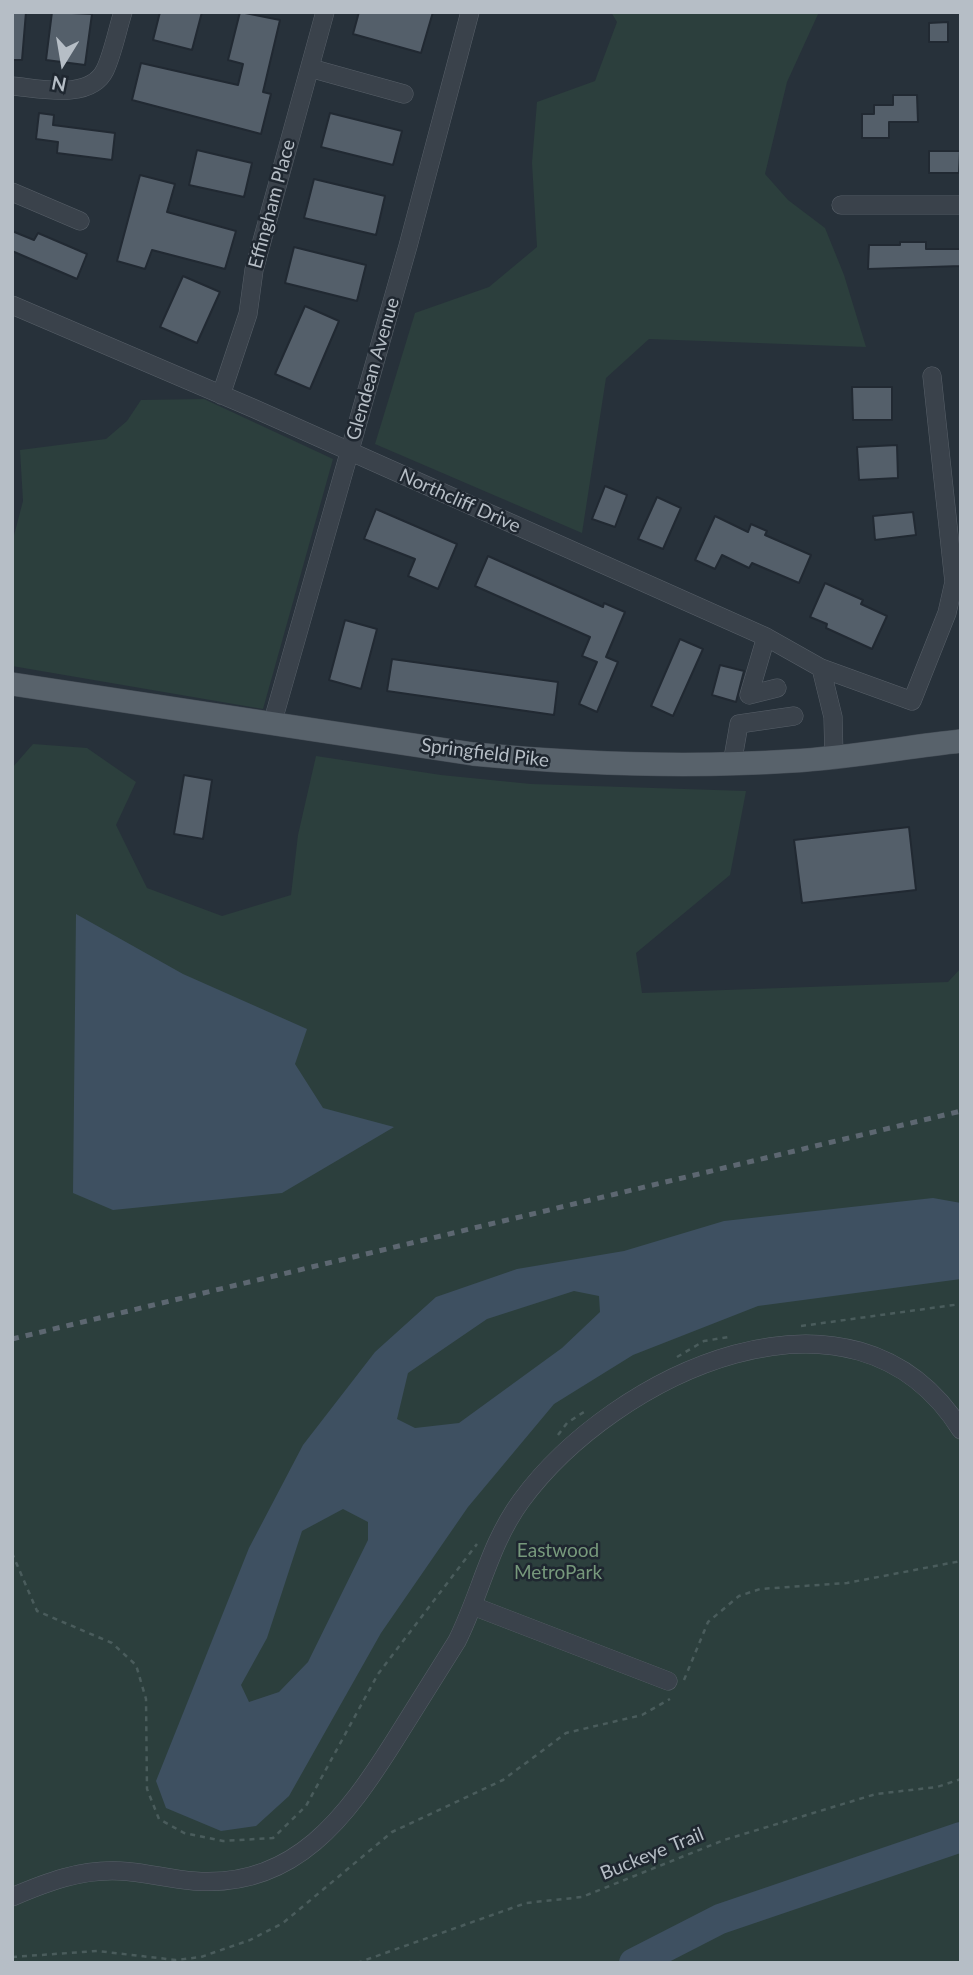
<!DOCTYPE html>
<style>
body{margin:0}
#map{position:relative;width:973px;height:1975px;overflow:hidden;background:#27313a;font-family:Lato,sans-serif}
canvas{display:block}
.frame{position:absolute;inset:0;border:14px solid #b6bec6;pointer-events:none}
.north{position:absolute;left:28px;top:28px;width:70px;height:70px;-webkit-text-stroke:5px #1f2730;paint-order:stroke;rotate:191deg;font-size:19px;font-weight:700;line-height:28px;text-align:center;color:#b6bec6}
.north::after{content:'';display:block;margin:auto;width:24px;height:32px;background:#b6bec6;clip-path:polygon(50% 0,100% 100%,50% 72%,0 100%)}
</style>
<div id="map">
<canvas width="973" height="1975"></canvas>
<div class="frame"></div>
<div class="north">N</div>
</div>
<script>
const context = document.querySelector('canvas').getContext('2d');
context.lineJoin = 'round';
function paint(path, color) { context.fillStyle = color; context.fill(path, 'evenodd'); }
function trace(path, color, width, dash) { context.strokeStyle = color; context.lineWidth = width; context.lineCap = dash ? 'butt' : 'round'; context.setLineDash(dash || []); context.stroke(path); }
function drawText(font, color, halo, rows, align = 'center') {
  context.font = font + ' Lato,sans-serif'; context.lineWidth = 5; context.setLineDash([]); context.textBaseline = 'middle'; context.strokeStyle = halo; context.fillStyle = color; for (const [text, x, y, turn = 0] of rows) {
    context.save(); context.translate(x, y); context.rotate((+turn || 0) * Math.PI / 180); context.textAlign = isNaN(turn) ? turn : align; if (halo) context.strokeText(text, 0, 0); context.fillText(text, 0, 0); context.restore();
  }
}
const green = new Path2D(`
 M611,12H819L787,82L765,174L788,200L825,228L844,275L866,347L649,339L606,378L582,533L375,444L415,313L489,287L537,247L532,163L537,102L595,81L617,22Z
 M204,399L333,459L263,709L12,666V543L23,501L20,450L106,439L127,421L141,400Z
 M33,744L87,748L136,782L116,825L147,888L222,916L291,895L298,835L316,756L441,775L531,784L746,791L730,875L636,953L642,993L948,982L961,968V1963H12V768Z`);
const water = new Path2D(`
 M76,914L183,974L307,1029L295,1064L323,1108L394,1127L282,1193L113,1210L73,1193Z
 M933,1198L961,1203V1279L758,1306L633,1355L554,1404L468,1507L381,1633L289,1796L256,1826L221,1831L166,1808L156,1781L249,1548L303,1445L375,1352L436,1297L517,1269L624,1251L724,1221ZM574,1291L599,1296L600,1312L562,1348L459,1423L415,1428L397,1419L408,1373L487,1319ZM343,1509L368,1522V1540L308,1662L279,1692L249,1702L241,1685L267,1638L302,1531Z`);
const river = new Path2D(`
 M634,1963L720,1919L961,1837`);
const building = new Path2D(`
 M12,12H26L22,60H12Z
 M52,12L92,14L85,65L46,60Z
 M160,12H202L192,50L153,40Z
 M240,12L280,20L263,92L271,94L261,134L132,100L141,63L238,85L243,64L228,60Z
 M359,12H433L421,53L353,34Z
 M948,22V42H929V23Z
 M893,95H917L918,122H889V138H862V114H874V105H893Z
 M39,113L54,115L53,125L115,133L112,160L57,153L58,142L36,139Z
 M330,113L402,131L393,165L321,147Z
 M197,150L252,163L244,197L189,185Z
 M929,151H960L959,173H929Z
 M140,175L175,184L167,212L236,231L225,269L152,250L145,269L117,261Z
 M314,179L385,196L376,235L304,218Z
 M12,231L34,240L38,233L87,254L77,279L12,251Z
 M900,242H926V249H961V266L868,269L869,245H900Z
 M294,247L366,265L357,301L285,283Z
 M183,276L220,292L197,343L160,327Z
 M305,306L339,321L310,389L275,374Z
 M852,387H892V420H853Z
 M897,445L898,478L859,480L857,447Z
 M605,486L627,495L615,527L592,519Z
 M657,497L681,508L663,549L638,539Z
 M376,509L457,544L438,589L408,576L415,559L364,539Z
 M913,512L916,535L875,540L873,516Z
 M715,516L748,532L751,524L767,531L765,535L811,555L799,583L752,563L749,568L722,555L715,569L695,560Z
 M488,556L603,607L604,603L625,612L606,657L618,662L597,712L579,704L597,662L582,656L590,637L475,586Z
 M825,583L863,600L861,604L887,616L872,649L826,628L827,624L810,617Z
 M345,620L377,629L361,689L329,680Z
 M680,639L703,649L673,716L651,706Z
 M392,659L558,682L554,715L387,691Z
 M720,665L744,671L736,702L712,695Z
 M184,775L212,780L203,839L174,834Z
 M909,827L916,890L802,903L794,840Z`);
const path = new Path2D(`
 M801,1326L961,1304
 M677,1357L704,1341L729,1337
 M558,1435L567,1423L587,1410
 M12,1553L37,1611L112,1643L136,1665L146,1699L147,1789L159,1819L184,1833L223,1841L273,1838L306,1806L378,1674L477,1544
 M684,1680L708,1622L739,1596L760,1589L847,1583L961,1561
 M12,1957L97,1951L176,1960L201,1957L250,1940L283,1923L392,1832L503,1780L566,1733L642,1715L670,1699
 M357,1963L526,1903L582,1897L724,1840L876,1794L937,1787L961,1779`);
const minor = new Path2D(`
 M310,68L404,94
 M12,86C38,88 90,101 105,70C113,53 117,31 123,12
 M12,192L80,221
 M841,205H961
 M12,305L255,409L766,637L821,668L912,701L947,613L954,582L932,376
 M221,395L248,314L254,270L325,12
 M766,637L749,695L777,688
 M821,668L833,717L834,757
 M272,724L408,246L470,12
 M732,764L739,724L794,716
 M473,1606L668,1681
 M12,1897C47,1882 81,1869 120,1871C144,1872 169,1879 194,1881C295,1889 347,1816 395,1740C416,1707 436,1674 457,1641C481,1593 489,1545 521,1501C613,1375 853,1259 961,1430`);
const major = new Path2D(`
 M12,684L473,754C580,764 685,768 792,761C848,758 905,747 961,741`);
const rail = new Path2D(`
 M12,1339L961,1111`);
const streetNames = [
 ["Effingham Place",272,204,-75],
 ["Glendean Avenue",373,369,-74],
 ["Northcliff Drive",460,501,24],
 ["Springfield Pike",485,753,7],
 ["Buckeye Trail",652,1854,-22]
];
const parkNames = [
 ["Eastwood",558,1551],
 ["MetroPark",558,1573]
];
paint(green, '#2c3f3d');
paint(water, '#3e5061');
trace(river, '#3e5061', 30);
paint(building, '#545f6a');
trace(building, '#212932', 2);
trace(minor, '#586069', 19);
trace(major, '#464e57', 24);
trace(path, '#4a5c5c', 2.5, [5, 5]);
trace(minor, '#3a424b', 18);
trace(major, '#58626b', 23);
trace(rail, '#5d6771', 5, [7, 7]);
drawText('19px', '#b6bec6', '#1f2730', streetNames);
drawText('19px', '#77997c', '#1f2730', parkNames);
</script>
